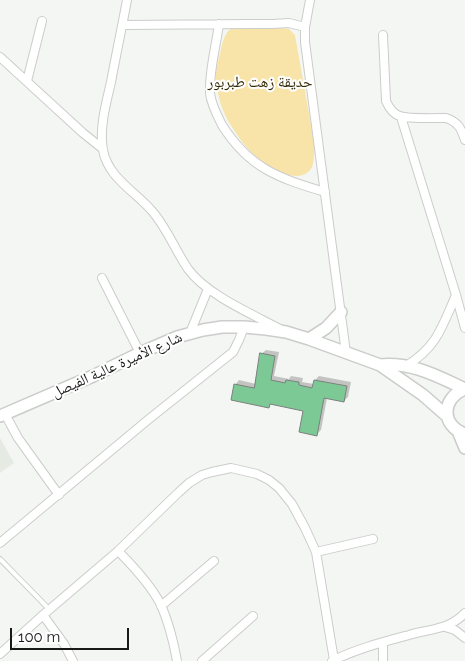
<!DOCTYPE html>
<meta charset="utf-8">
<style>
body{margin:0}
#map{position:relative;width:465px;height:661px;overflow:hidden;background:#f4f6f3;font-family:Raleway,sans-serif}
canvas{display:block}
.scale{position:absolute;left:10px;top:628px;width:119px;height:22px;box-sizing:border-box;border:2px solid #181918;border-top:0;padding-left:6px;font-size:15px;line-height:18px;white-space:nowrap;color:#181918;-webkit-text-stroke:4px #fff;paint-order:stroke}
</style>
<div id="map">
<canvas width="465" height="661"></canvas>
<div class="scale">100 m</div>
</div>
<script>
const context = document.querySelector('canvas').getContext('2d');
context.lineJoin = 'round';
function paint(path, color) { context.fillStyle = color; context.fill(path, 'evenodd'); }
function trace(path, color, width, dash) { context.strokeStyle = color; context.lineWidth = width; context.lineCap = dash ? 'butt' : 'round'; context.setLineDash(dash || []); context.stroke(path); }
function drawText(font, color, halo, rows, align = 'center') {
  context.font = font + ' Raleway,"Noto Naskh Arabic",sans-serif'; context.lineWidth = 4; context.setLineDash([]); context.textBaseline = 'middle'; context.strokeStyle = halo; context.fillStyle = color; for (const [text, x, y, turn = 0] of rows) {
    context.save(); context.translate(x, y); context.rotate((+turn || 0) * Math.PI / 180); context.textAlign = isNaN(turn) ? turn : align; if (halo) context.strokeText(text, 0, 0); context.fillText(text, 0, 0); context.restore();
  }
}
const built = new Path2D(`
 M0,438L14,463L0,473Z`);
const green = new Path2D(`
 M245,27L270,29L280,28L289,29L295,35L315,148C314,154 314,162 312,167C299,190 262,163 250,151C243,144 237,135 232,127C224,116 219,101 217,88C214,76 217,64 220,54C222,45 224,31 233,28C237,27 242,27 245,27Z`);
const shadow = new Path2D(`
 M266,350L279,352L274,376L289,379L291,376L303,378L302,382L314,384L315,380L319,376L351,382L348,397L344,401L327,398L321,430L317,434L305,410L271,403L269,406L235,385L239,380L256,384L261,354Z`);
const building = new Path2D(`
 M260,353L275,356L271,380L285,383L286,380L299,382V385L312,388L314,380L347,386L344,402L324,398L317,436L299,432L303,411L270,404L269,408L231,400L234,384L254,388Z`);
const lane = new Path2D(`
 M0,559L49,609`);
const street = new Path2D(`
 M127,0C122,27 116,55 111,82C106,104 99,128 103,150C108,178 135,191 152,211C167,228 175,250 188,269C207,295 252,314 280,329
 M310,0L305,27V42L346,353
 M219,24C216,47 209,70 210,93C211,104 217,115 222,125C249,168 278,178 325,192
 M123,25L250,24H272L289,23L305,27
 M383,35L386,101C389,108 393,114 400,116C409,119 435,118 446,118C458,122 461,128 465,140
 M0,57L83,133L103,149
 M27,81L42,21
 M401,117L456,295L465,328
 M102,278L140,353
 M190,333L208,289
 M406,366C437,347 442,327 456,295
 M5,414L18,438L59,495
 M0,543L149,419L233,352L239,340L244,327
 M118,551C134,567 151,585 161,605C168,621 174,644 177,661
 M316,552L373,539
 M161,606L214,561
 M43,615L64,644L73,661
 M445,627L455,630L465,638
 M0,654L43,615L118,551L178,493L189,483L202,475L212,472L231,468L257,474L269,480L279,488L292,504L305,528L316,552L334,660
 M202,661L253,616
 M332,661C356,649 383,642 409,635C429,629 449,630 465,613
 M383,661V642`);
const secondary = new Path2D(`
 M309,339L326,328L341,312
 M380,365C412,362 437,376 465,389
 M465,389C441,398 441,426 465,434
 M0,416L93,376L140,353L177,337L203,330L222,327H244L266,329L286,332L309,339L380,365L423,395L447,416
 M458,431L465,448`);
const parkNames = [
 ["حديقة زهت طبربور",260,82]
];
const streetNames = [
 ["شارع الأميرة عالية الفيصل",117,365,-24]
];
paint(built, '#e5ebe2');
paint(green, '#f8e4a9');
paint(shadow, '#0003');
paint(building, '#7dc996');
trace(building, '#7c7f7d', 1);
trace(lane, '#cbcdca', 6);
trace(street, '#cbcdca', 10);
trace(secondary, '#cbcdca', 14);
trace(lane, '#fff', 4);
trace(street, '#fff', 8);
trace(secondary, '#fff', 11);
drawText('15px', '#362b06', '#fff', parkNames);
drawText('15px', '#181918', '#fff', streetNames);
</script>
